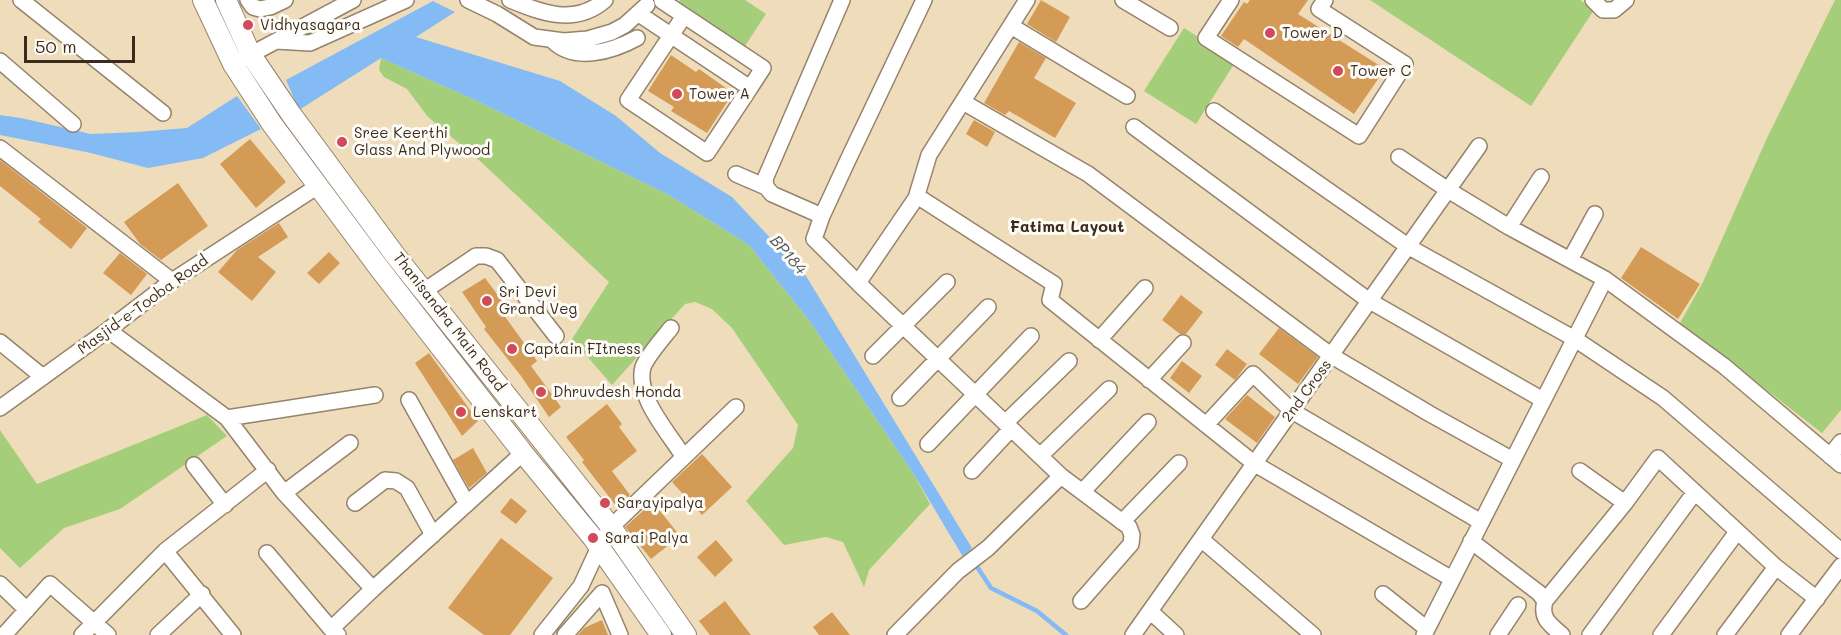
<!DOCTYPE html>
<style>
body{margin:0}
#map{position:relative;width:1841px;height:635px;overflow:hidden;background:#efdcba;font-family:Mali,sans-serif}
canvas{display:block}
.scale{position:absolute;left:24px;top:36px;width:111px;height:27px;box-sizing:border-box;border:3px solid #3b2a1e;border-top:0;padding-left:8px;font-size:18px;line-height:21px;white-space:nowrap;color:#3b2a1e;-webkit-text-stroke:4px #fdfcf7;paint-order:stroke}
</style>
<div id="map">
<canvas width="1841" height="635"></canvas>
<div class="scale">50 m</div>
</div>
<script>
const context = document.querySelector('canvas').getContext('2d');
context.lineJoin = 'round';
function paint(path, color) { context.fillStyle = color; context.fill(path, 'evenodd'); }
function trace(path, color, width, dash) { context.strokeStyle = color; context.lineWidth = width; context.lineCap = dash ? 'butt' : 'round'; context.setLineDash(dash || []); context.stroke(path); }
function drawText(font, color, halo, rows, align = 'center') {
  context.font = font + ' Mali,sans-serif'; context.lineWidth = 6; context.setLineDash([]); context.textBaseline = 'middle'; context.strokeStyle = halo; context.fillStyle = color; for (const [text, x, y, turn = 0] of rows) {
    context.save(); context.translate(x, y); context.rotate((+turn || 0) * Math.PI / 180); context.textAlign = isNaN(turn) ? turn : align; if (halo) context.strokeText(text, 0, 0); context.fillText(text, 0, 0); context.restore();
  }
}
const green = new Path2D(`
 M680,0H745L766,14L745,46L679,2Z
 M1370,0H1580L1594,10L1531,106Z
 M1835,0H1841V410L1822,433L1680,323L1703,282L1767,138Z
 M1184,28L1236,61L1196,124L1144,91Z
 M381,58L477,101L669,195L749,245L811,323L913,473L930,504L869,570L864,587L843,542L826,537L784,545L746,501L793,448L798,425L732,328L712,309L695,302L685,304L612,385L572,339L609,282L480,161L428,117L407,89L384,77L379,70Z
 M207,415L227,436L120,509L64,528L20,568L0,548V430L37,484Z`);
const water = new Path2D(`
 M433,1L455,12L416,37L560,81L616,116L660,153L732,197L806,276L972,548L963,557L913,473L811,323L749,245L669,195L477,101L381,58L299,110L286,80Z
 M237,96L261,129L203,158L148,168L91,153L0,135V115L21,118L91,134L137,132L187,128Z`);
const stream = new Path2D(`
 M974,562L991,588L1037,611L1066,635`);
const building = new Path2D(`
 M1041,0L1070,17L1056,42L1027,24Z
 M1250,0H1308L1298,14L1385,69L1354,114L1244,39L1238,47L1221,36L1244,2L1247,4Z
 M1019,42L1046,58L1034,78L1076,103L1055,138L1009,111L1005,115L984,103Z
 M671,55L696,72L699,69L733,93L707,133L671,111L674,107L648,91Z
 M974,120L995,132L987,147L966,134Z
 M250,139L286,182L256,208L220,164Z
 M0,160L87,228L71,249L38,222L41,219L0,186Z
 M178,183L208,226L161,260L140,244L124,222Z
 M279,223L288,237L258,257L276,272L252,301L218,272L237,250Z
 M1641,247L1700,284L1678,319L1621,278Z
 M329,252L340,263L319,284L307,273Z
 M120,253L147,274L131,295L103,273Z
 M485,278L506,306L501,311L537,361L531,366L561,407L549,417L521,376L484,329L486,327L462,292Z
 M1181,295L1203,312L1186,334H1180L1162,320Z
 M1279,328L1318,357L1298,384L1259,354Z
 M1227,349L1247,364L1235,380L1215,365Z
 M429,353L478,421L462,436L415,363Z
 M1182,361L1202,376L1189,393L1170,378Z
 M1247,395L1275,417L1257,443L1225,419Z
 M607,404L622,424L619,427L637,451L612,471L630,495L617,507L582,462L584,460L566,437Z
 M473,448L487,473L469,488L453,460Z
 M702,454L732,487L702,515L672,482Z
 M511,498L527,511L516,524L500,512Z
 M653,502L680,536L651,559L625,527Z
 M501,538L553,578L510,635H484L448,608Z
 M716,540L733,560L715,577L697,557Z
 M725,601L744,626L751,635H710L699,621Z
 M832,612L850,635H819L813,627Z
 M602,620L608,635H578L584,628Z`);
const minor = new Path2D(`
 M21,0L163,113
 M248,0L253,7L260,9L270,7L285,0
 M468,0L497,14L534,37L564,41L588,39L612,32L625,25L647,5
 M510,0C542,13 575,26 605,0
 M1123,0L1170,28
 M1231,0L1206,38L1359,136L1405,64L1319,9L1325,0
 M1593,0L1603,10H1614L1626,0
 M639,14L750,88L763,68L662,1
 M684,16L628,100L707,153L750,88
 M1011,26L1127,96
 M276,41L310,43L406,0
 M553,41C575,63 613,51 637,38
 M0,61L73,124
 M233,64L353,0
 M963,102L1088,174L1332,356L1430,414L1513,460
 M1214,111L1409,247L1575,339L1663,398L1841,551
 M1134,127L1368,300L1543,400
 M0,148L172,281
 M1399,157L1448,190L1509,227L1605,279L1724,366L1841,465
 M736,174L766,187
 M917,196L1054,284L1050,300L1255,464L1452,579
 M822,216L772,194L766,187L765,179L842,0
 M1509,227L1541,177
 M1570,260L1595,214
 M858,283L814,239L822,216L847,162L924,0
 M424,291L476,256H486L497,260L556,336
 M671,328C663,338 647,356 643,367C635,396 669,433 683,456
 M108,330L227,418L284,493L373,589L331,629L338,635
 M1099,340L1145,288
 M0,342L43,377
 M873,356L947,282
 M1149,380L1183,343
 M900,398L988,307
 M409,400L467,504
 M0,408L108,330L172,281L318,186
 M227,418L375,395
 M1005,423L1069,361
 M1206,425L1253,374L1292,411L1481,522
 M928,444L1031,336
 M1040,456L1109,389
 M1830,456L1841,442
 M194,465L225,505
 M972,471L1011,429
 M1580,471L1625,503
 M1061,476L1129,527L1132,535L1131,544L1081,601
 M1082,492L1148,422
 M284,493L350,443
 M355,503L385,480L396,481L407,488L433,535
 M1122,522L1179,463
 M1201,539L1313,635
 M1471,541L1539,593L1545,601C1540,619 1550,624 1562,635
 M165,551L233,635
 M267,553L331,629
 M0,584L27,610
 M373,589L523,453
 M1383,594L1427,629
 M1545,601L1625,503L1658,458L1776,567L1817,599
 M1150,611L1176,635
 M4,635L50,584L108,635
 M82,635L165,551L268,470
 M158,635L202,594
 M542,635L581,586L599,547L611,527L736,407
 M565,635L602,593L620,635
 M895,635L958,571L988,548L1061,476L858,283L916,198L929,155L1027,0
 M1133,635L1479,146
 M1424,635L1605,279
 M1498,635L1518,605
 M1590,635L1695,492
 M1661,635L1737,532
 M1725,635L1776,567
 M1789,635L1841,566`);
const major = new Path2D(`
 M203,0L233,64L272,124L379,268L523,453L593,538L661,635
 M226,0L251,55L291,114L395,255L611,527L686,635`);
const markers = [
 [248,25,6,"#d1495b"],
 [1270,33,6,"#d1495b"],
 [1338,71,6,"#d1495b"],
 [677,94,6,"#d1495b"],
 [342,142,6,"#d1495b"],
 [487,301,6,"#d1495b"],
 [512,349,6,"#d1495b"],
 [541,392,6,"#d1495b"],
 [461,412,6,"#d1495b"],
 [605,503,6,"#d1495b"],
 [593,538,6,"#d1495b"]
];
const poiNames = [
 ["Vidhyasagara",260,25],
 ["Tower D",1282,33],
 ["Tower C",1350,71],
 ["Tower A",689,94],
 ["Sree Keerthi",354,133],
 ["Glass And Plywood",354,150],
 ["Sri Devi",499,292],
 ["Grand Veg",499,309],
 ["Captain FItness",524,349],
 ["Dhruvdesh Honda",553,392],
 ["Lenskart",473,412],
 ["Sarayipalya",617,503],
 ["Sarai Palya",605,538]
];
const streetNames = [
 ["Masjid-e-Tooba Road",143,305,-36],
 ["Thanisandra Main Road",449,322,52],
 ["2nd Cross",1307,391,-54]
];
const neighbourhoodNames = [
 ["Fatima Layout",1067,227]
];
const waterNames = [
 ["BP184",788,255,49]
];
paint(green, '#a4ce7a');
paint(water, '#84bbf4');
trace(stream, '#84bbf4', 4.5);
paint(building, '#d49b57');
trace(minor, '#95836c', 18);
trace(major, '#95836c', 22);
trace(minor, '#fff', 15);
trace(major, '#fff', 20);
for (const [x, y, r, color] of markers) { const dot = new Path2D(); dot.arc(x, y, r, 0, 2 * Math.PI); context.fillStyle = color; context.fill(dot); trace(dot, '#fdfcf7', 2); }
drawText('15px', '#3b2a1e', '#fdfcf7', poiNames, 'left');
drawText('15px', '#3b2a1e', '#fdfcf7', streetNames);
drawText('bold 16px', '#3b2a1e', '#fdfcf7', neighbourhoodNames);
drawText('italic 16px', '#51565e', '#fdfcf7', waterNames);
</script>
